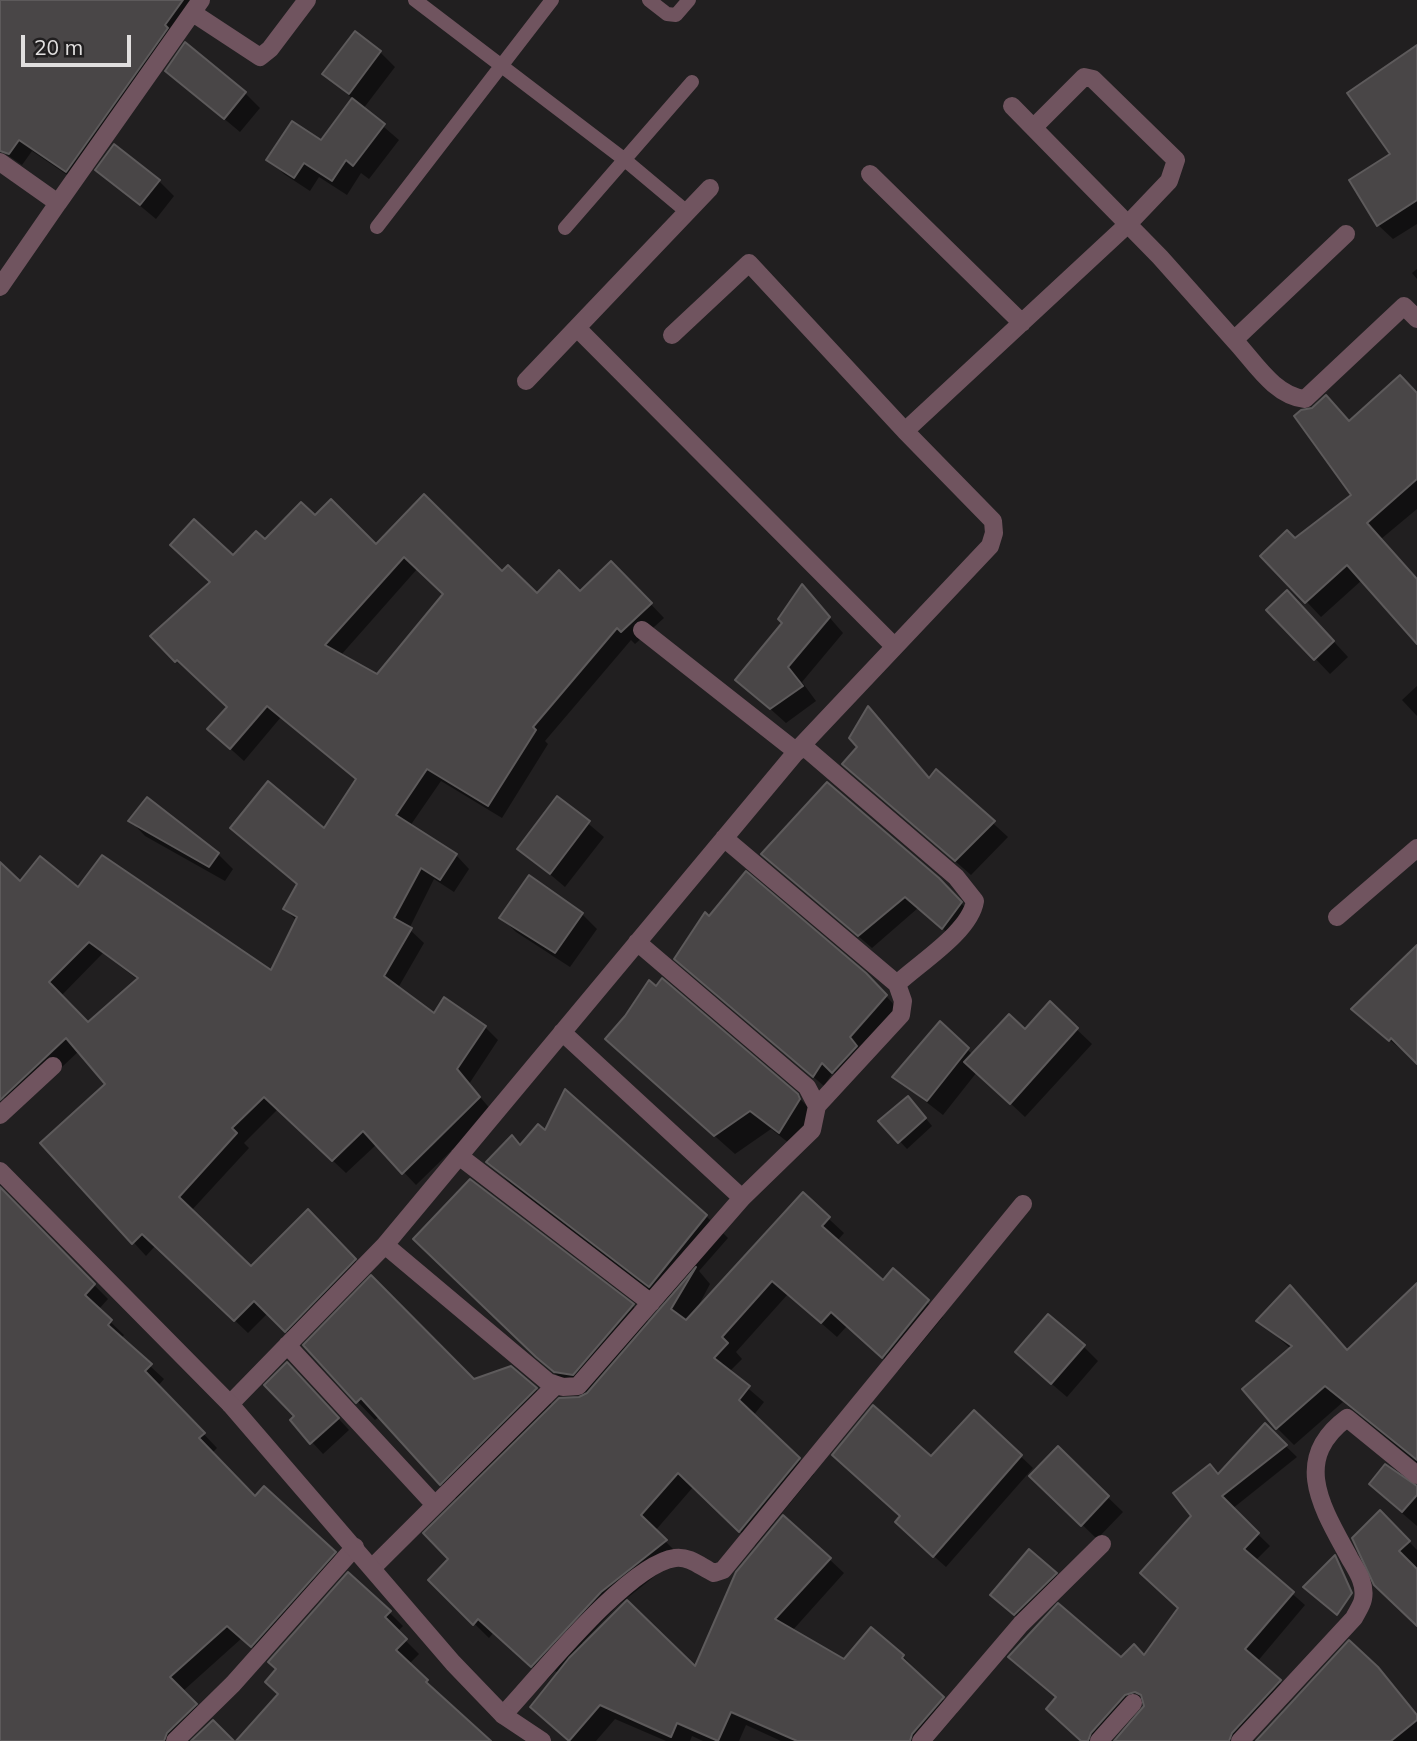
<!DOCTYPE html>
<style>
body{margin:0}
#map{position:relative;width:1417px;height:1741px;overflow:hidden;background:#211f20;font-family:Mulish,sans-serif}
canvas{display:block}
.scale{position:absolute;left:21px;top:35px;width:110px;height:32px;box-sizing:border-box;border:4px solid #e1dfdf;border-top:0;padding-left:9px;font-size:21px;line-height:24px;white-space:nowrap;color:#e1dfdf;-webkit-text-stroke:5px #211f20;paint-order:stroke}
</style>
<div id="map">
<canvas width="1417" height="1741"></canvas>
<div class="scale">20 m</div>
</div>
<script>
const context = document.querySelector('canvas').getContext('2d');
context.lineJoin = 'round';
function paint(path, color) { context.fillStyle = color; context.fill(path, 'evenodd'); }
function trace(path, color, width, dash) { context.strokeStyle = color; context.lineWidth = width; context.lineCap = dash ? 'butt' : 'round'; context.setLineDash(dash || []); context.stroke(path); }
const shadow = new Path2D(`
 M0,0H194L79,183L32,151L22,165L0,150Z
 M380,52L395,67L363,109L399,140L369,179L361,173L347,195L319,177L310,191L284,174L269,159L321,142L354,100L325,74Z
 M1417,54V224L1393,239L1378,225Z
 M167,71L245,93L260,108L240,132Z
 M97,170L159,181L174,196L156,219Z
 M1417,269V279L1412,273Z
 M1417,395V509L1381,539L1417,579V641L1362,580L1321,617L1306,601L1295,540L1353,495L1350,423Z
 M315,518L376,546L502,573L537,596L580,593L624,576L664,618L635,644L631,640L545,741L548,744L502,818L441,781L410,826L456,855L469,869L454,892L434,879L409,929L424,943L398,988L434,1015L485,1027L498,1040L469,1084L492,1111L416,1185L377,1144L346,1173L278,1109L244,1143L249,1148L191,1211L251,1268L321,1224L367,1273L299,1344L268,1313L248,1333L156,1245L146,1256L43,1143L108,1084L79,1051L16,1110L0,1093V865L20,883L78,889L272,973L297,921L285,909L298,885L232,828L325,830L358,781L281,717L244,761L223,742L229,707L176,661L212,582L233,558ZM418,568L445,594L378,676L341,655ZM103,953L138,980L88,1024L61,996Z
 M803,587L843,633L802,682L816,701L786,723L738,680L784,623Z
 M1302,607L1348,657L1330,674L1269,610Z
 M1417,686V716L1402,700Z
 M869,709L930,780L936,771L1008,837L971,875L844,764L859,747Z
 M558,798L604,837L565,887L519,848Z
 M131,821L218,854L233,869L225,881L145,836Z
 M763,854L951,892L973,916L955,939L918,908L872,948Z
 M582,914L597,929L570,967L516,932L501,917Z
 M709,918L877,986L896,1007L859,1048L844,1082L833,1072L824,1086L687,969Z
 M1417,946V1062L1367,1022Z
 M1050,1004L1092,1044L1025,1117L977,1072L943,1115L894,1077L940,1024L973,1055L1025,1031Z
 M627,1058L797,1096L817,1116L799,1151L771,1129L735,1154Z
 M915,1105L932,1126L907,1149L881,1121Z
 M521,1146L706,1216L728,1238L699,1271L710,1284L694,1314L803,1195L844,1233L837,1241L883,1282L893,1271L943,1317L898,1371L847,1326L837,1337L788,1294L736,1352L742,1359L729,1372L764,1402L753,1416L814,1474L755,1546L694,1486L655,1531L680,1556L616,1607L582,1643L696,1669L829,1559L844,1573L792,1631L844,1662L903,1656L917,1671L915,1673L957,1713L933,1741H781L746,1725L739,1741H703L692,1736L690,1741H666L615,1719L596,1741H569L547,1721L558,1673L555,1671L547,1680L494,1632L489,1638L430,1580L450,1559L458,1501L380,1416L375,1420L305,1346L473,1381L536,1389L553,1406L587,1395L578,1394L561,1379L438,1261L470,1181L633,1306L650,1323L667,1304L511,1184L488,1162Z
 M0,1190L108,1299L98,1310L124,1335L121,1339L164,1379L158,1386L217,1448L212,1453L255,1498L334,1553L348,1567L266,1659L242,1638L183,1691L209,1718L186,1741H0Z
 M1417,1285V1463L1343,1402L1294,1445L1277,1428L1291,1349L1259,1321L1348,1352Z
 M1083,1346L1098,1361L1067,1397L1032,1367Z
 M298,1375L349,1430L323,1454L312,1442L297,1416Z
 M974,1412L1033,1468L946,1567L909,1534L932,1458Z
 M1265,1426L1297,1457L1232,1509L1270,1546L1255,1561L1305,1605L1257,1662L1291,1693L1246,1741H1117L1143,1711L1145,1702L1137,1707L1106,1741H1082L1057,1698L1010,1657H1144L1180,1608L1194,1516L1219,1476Z
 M1058,1449L1123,1512L1097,1539L1032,1476Z
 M1371,1484L1417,1487V1526L1388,1501Z
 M1380,1512L1417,1550V1624Z
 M1056,1574L1062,1581L1022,1621L999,1602Z
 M389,1612L403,1626L397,1632L419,1654L409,1664L487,1741H239Z
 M1377,1668L1417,1714V1741H1340Z`);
const building = new Path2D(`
 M0,0H183L165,25L168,28L66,172L19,140L9,154L0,151Z
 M355,31L381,51L349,94L322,74Z
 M185,42L246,92L224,119L165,71Z
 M1417,45V200L1377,226L1349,180L1390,154L1347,93Z
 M352,98L385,124L353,166L346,160L332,181L304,163L294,178L266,160L292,121L321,140Z
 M114,144L160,180L140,205L95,170Z
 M1400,375L1417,393V479L1367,523L1417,579V644L1347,565L1305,603L1260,556L1287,530L1295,538L1351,495L1294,416L1301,410L1312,408L1326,395L1349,421Z
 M424,494L502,571L508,565L537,593L559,570L580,591L611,561L652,603L621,632L617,628L533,727L536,730L488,806L427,769L396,815L457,854L440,880L421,868L394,918L412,928L384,976L434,1013L444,997L486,1026L457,1069L480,1097L402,1174L363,1131L332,1161L264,1097L232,1128L237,1133L179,1197L251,1266L308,1209L356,1259L285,1332L254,1301L234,1321L142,1234L132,1244L40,1143L105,1084L66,1038L0,1100V862L20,881L40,856L78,887L102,855L271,970L297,917L283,909L297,884L230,828L268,781L324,828L356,779L267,706L230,749L207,729L227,707L177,660L175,662L150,636L210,582L170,545L194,519L233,555L256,531L265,539L301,502L315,515L331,499L376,544ZM404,557L443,594L377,674L325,645ZM89,942L138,978L88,1022L49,982Z
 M802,584L830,617L788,667L803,686L770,709L735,680L782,623L778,619Z
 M1287,590L1334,641L1314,660L1266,610Z
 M868,706L929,778L936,769L995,821L955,861L842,764L857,747L849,738Z
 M827,782L939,878L962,902L942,929L905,897L858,936L761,854Z
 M557,796L590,821L550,874L517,849Z
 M147,797L219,853L209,867L128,821Z
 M746,871L866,973L887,995L850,1037L857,1046L832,1073L822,1063L813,1077L674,959L705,912L709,916Z
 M529,875L583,913L555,953L499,918Z
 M1417,945V1064L1391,1038L1389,1041L1351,1009Z
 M662,978L798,1094L800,1099L779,1133L750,1111L714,1136L605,1039L625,1016L649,980L656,986Z
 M1050,1001L1078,1028L1010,1104L964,1062L1009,1014L1025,1029Z
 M940,1021L969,1048L927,1101L892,1077Z
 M565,1089L707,1215L649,1287L486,1162L512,1135L520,1145L538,1124L545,1130Z
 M908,1096L926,1118L898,1143L878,1121Z
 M470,1179L634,1304L573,1375L554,1372L536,1357L413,1239Z
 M0,1187L95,1284L85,1295L112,1320L108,1325L152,1364L145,1371L205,1433L199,1438L255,1496L264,1486L336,1552L251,1647L227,1626L170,1677L197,1704L167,1733L164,1741H0Z
 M803,1192L830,1217L822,1226L883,1280L893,1268L929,1300L882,1358L831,1312L821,1323L772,1281L722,1337L728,1343L714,1358L750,1386L739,1400L800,1458L739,1532L678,1473L641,1515L667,1540L601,1592L531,1667L478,1619L473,1625L428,1580L448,1559L423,1533L559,1398L579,1397L587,1393L696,1267L671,1309L686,1320Z
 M371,1275L474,1379L511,1366L537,1388L440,1485L361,1398L356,1403L303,1345Z
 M1417,1283V1460L1325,1386L1276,1429L1242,1389L1292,1346L1256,1321L1290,1285L1347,1350Z
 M1048,1314L1085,1345L1051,1384L1015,1352Z
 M287,1362L339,1418L310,1444L290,1420L294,1416L264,1385Z
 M873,1405L931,1456L974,1410L1022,1455L933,1557L895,1522L900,1516L832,1455Z
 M1265,1423L1287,1445L1222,1496L1259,1533L1244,1549L1294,1592L1245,1649L1281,1680L1232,1733L1229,1741H1114L1144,1706L1141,1695L1135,1692L1125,1695L1091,1733L1088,1741H1081L1046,1709L1056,1697L1008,1657L1058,1603L1121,1657L1134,1644L1144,1655L1178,1608L1140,1573L1191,1516L1173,1493L1210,1464L1218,1474Z
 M1058,1446L1109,1496L1081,1526L1029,1476Z
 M1385,1464L1417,1486V1495L1402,1512L1369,1484Z
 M1380,1510L1410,1541L1399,1551L1417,1569V1626L1374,1585L1352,1538Z
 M783,1515L831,1558L775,1619L844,1659L871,1627L904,1655L902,1658L944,1697L912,1734L910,1741H797L731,1712L718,1741L677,1723L671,1737L600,1705L569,1741L530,1707L569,1658L627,1600L695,1666L736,1572Z
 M1029,1549L1057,1573L1014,1615L990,1595Z
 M1335,1555L1352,1593L1337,1615L1303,1587Z
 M348,1572L391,1611L385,1617L407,1639L396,1650L428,1680L426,1682L491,1741H236L278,1694L265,1682L276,1669L268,1662Z
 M1349,1640L1378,1667L1417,1715V1720L1391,1741H1256Z
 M213,1720L234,1741H191Z`);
const service = new Path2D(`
 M415,0L625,160L687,212
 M649,0L667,14L676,15L689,0
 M377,227L552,0
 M565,228L692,82`);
const minor = new Path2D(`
 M193,13L260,57L270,49L307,0
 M1012,106L1160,257L1234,340L1346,234
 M0,162L58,203L0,287
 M870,174L1022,323
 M58,203L201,0
 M577,328L893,645
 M1234,340C1254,361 1274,396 1305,399L1404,306L1417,319
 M526,381L710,188
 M905,431L1128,224L1169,181L1176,160L1093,79L1084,77L1034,127
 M642,630L797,752
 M724,838L897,984C919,963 970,932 975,901L956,877L802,745
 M1337,917L1417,848
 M562,1032L742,1198
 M817,1106L901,1015L903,1001L897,984
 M0,1115L53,1066
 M459,1156L651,1303
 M385,1245L548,1382L563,1387L578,1386L742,1198L812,1130L817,1106L807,1087L637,942
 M287,1345L435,1505
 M230,1404L385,1245L802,745L990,546L994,533L993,521L905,431L749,263L672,335
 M373,1567L556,1385
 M503,1715C538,1678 628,1564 675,1558C690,1556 701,1567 714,1573L723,1570L1023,1204
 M175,1741L233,1684L355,1547
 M921,1741L1021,1624L1102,1544
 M1099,1741L1133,1703
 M1240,1741L1354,1618C1357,1612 1362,1605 1363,1599C1366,1584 1357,1571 1350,1559C1323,1509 1290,1460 1347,1418L1417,1475`);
const tertiary = new Path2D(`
 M0,1171L230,1404L453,1663L503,1715L542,1741`);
paint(shadow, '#0007');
paint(building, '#494647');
trace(building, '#5d5a5b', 2);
trace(service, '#70545f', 14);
trace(minor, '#70545f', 18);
trace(tertiary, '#70545f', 18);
</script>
